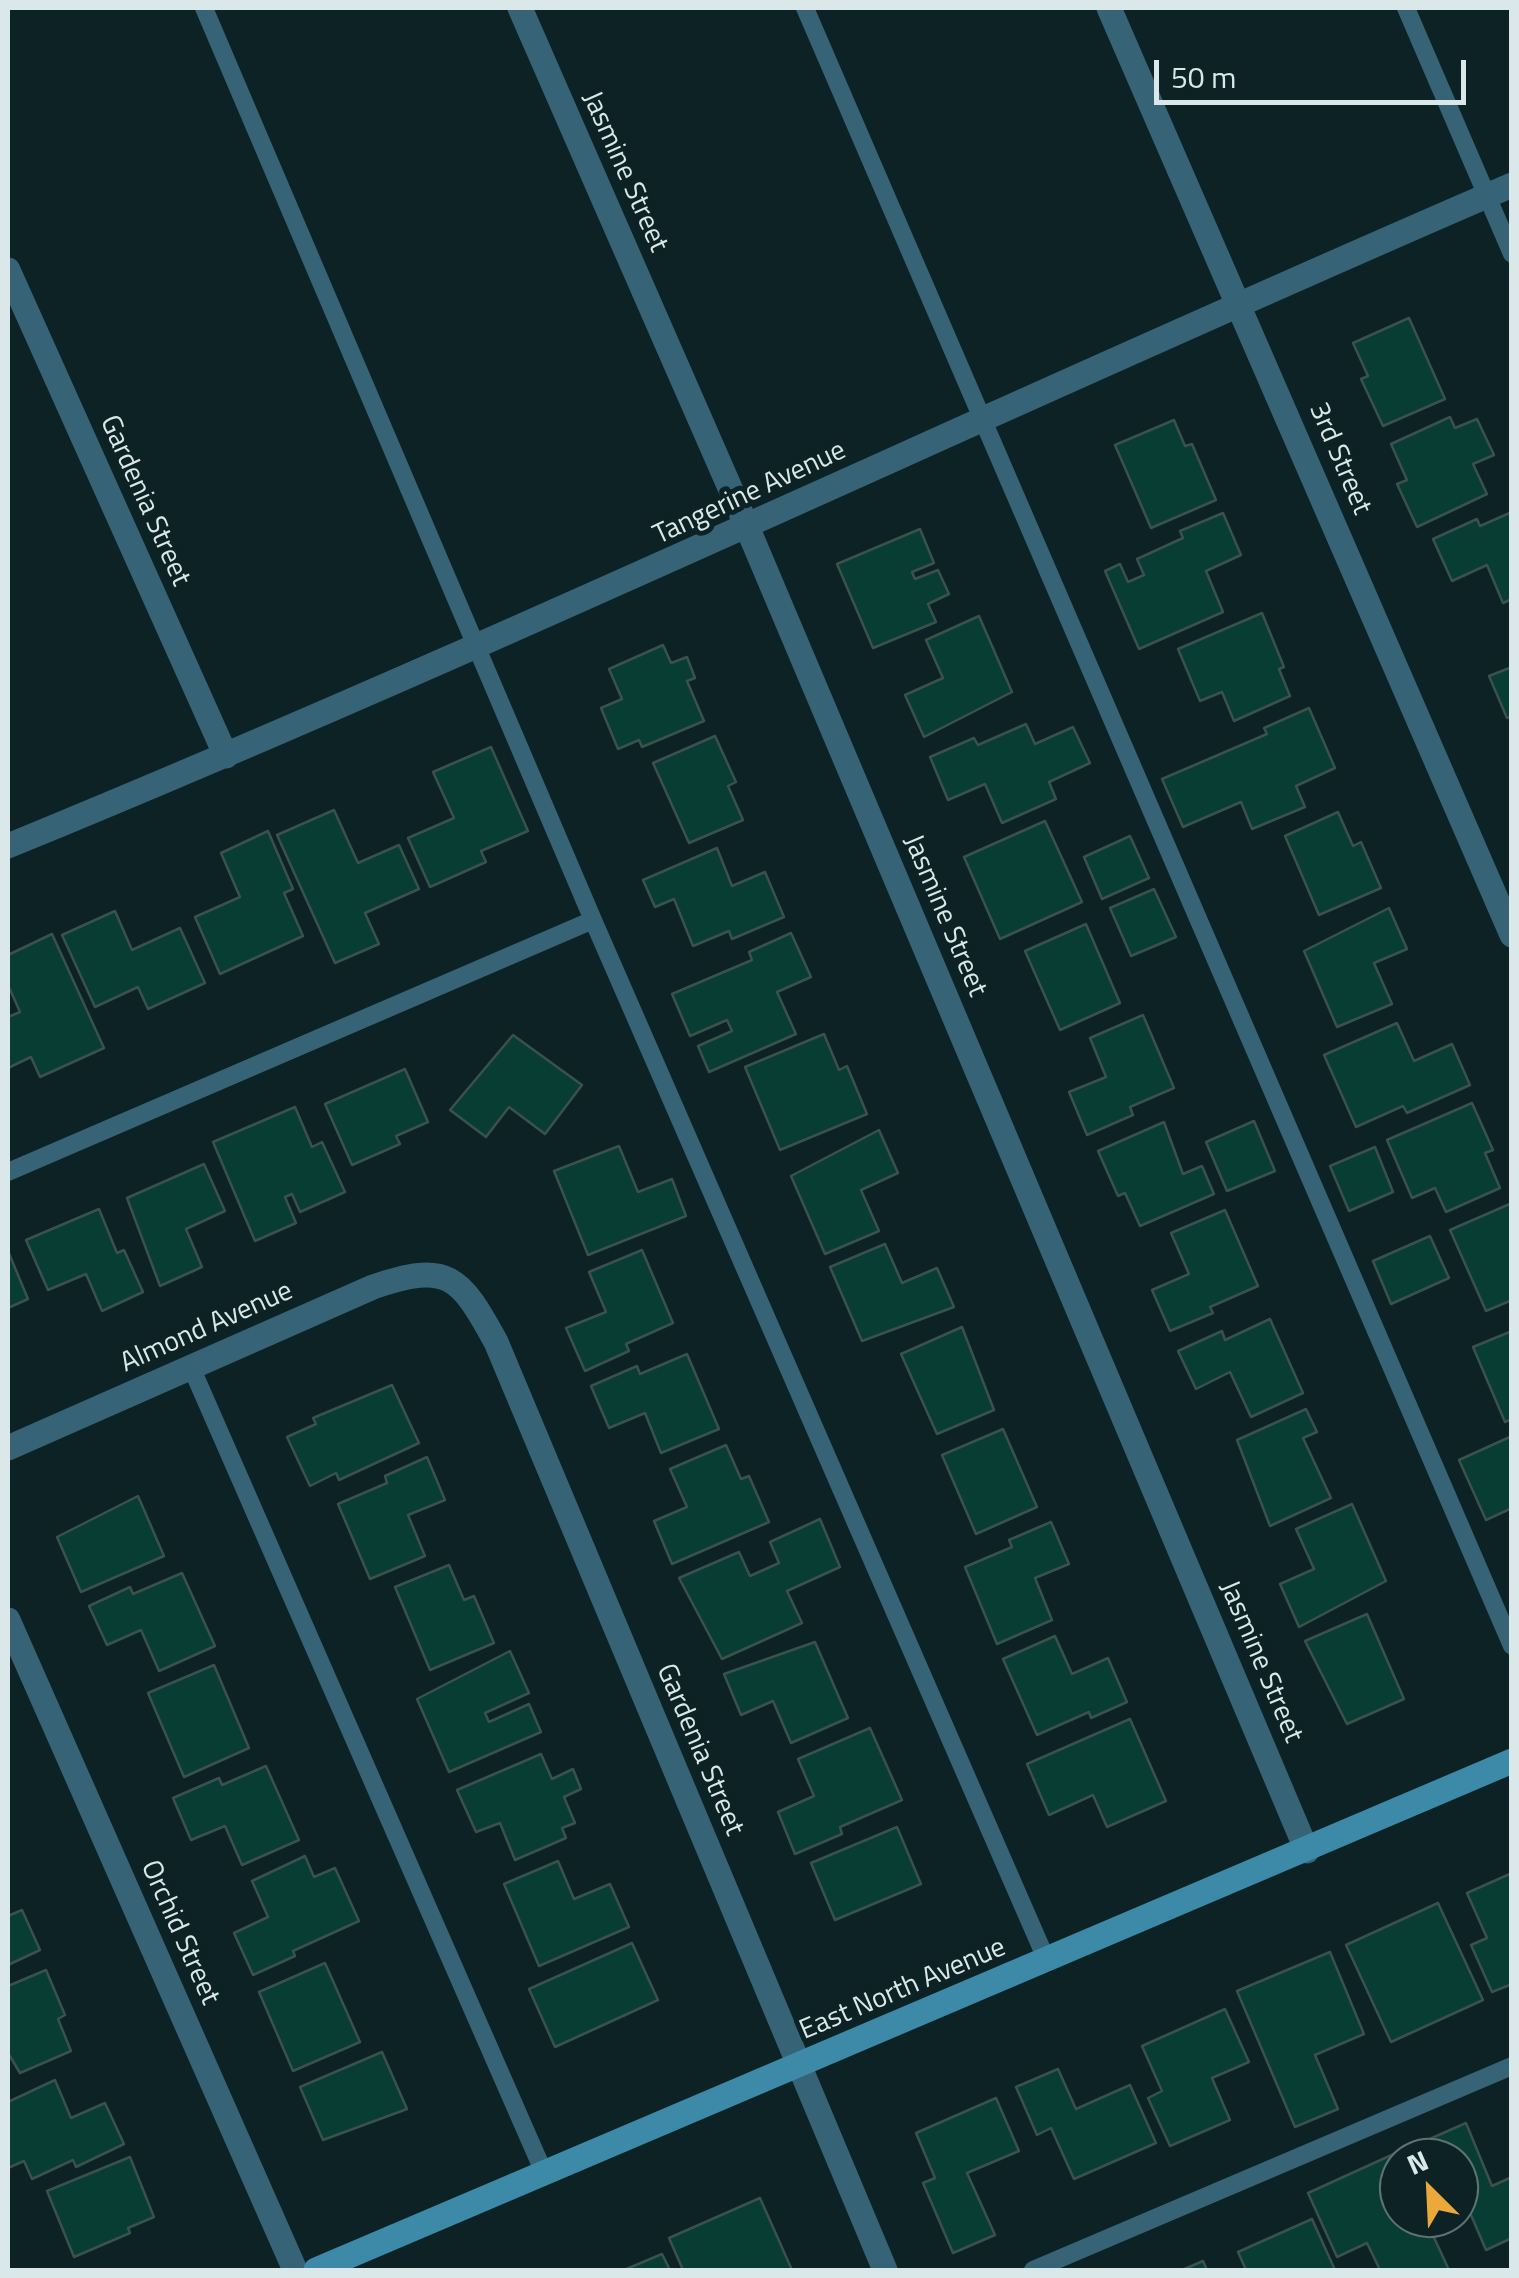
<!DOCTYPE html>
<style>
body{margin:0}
#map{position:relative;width:1519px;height:2278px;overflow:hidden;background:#0c2224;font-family:"Titillium Web",sans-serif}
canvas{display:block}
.frame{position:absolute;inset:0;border:10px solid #dbe8e9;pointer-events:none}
.north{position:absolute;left:1379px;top:2138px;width:100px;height:100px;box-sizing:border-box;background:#0c2224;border:2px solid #5f7173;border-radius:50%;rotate:336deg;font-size:28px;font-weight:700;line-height:40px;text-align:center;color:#dbe8e9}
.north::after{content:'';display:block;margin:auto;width:35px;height:45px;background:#eda83b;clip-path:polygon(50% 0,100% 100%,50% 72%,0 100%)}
.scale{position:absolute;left:1154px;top:60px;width:312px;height:45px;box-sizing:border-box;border:5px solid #dbe8e9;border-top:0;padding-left:12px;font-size:30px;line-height:35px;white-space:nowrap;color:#dbe8e9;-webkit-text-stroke:8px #0c2224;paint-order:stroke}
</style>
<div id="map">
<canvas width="1519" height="2278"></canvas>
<div class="frame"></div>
<div class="north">N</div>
<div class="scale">50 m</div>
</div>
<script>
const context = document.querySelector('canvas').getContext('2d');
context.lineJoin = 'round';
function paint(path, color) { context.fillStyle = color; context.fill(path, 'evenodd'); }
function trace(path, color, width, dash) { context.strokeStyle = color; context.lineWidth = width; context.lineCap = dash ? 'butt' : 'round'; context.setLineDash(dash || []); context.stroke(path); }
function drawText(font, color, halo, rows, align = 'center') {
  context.font = font + ' "Titillium Web",sans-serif'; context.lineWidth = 10; context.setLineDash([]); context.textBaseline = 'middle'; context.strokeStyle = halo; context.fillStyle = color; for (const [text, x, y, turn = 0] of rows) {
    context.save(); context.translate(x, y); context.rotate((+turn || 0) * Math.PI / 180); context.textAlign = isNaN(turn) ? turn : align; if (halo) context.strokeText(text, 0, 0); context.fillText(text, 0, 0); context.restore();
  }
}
const building = new Path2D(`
 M1409,318L1445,399L1383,426L1361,379L1368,376L1353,343Z
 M1450,417L1455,428L1477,419L1494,455L1473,464L1487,494L1417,527L1397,484L1407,480L1391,444Z
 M1174,420L1185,446L1192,444L1216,500L1151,528L1115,445Z
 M1512,512V599L1503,603L1487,565L1452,581L1433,539L1477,519L1480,526Z
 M1223,513L1241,555L1206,571L1223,612L1139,649L1105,571L1120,564L1128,582L1144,575L1137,559L1183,538L1180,531Z
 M920,529L934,563L912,572L915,579L938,570L949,594L928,604L936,622L873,648L837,564Z
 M1262,613L1284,667L1279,669L1290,696L1234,721L1222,692L1200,701L1178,649Z
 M979,616L1012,692L924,737L905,695L943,678L926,640Z
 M663,645L671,663L687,657L695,678L687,681L704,721L642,747L639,740L618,749L601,708L622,699L609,669Z
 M1512,667V716L1507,718L1489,676Z
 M1309,708L1335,768L1296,786L1305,807L1252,829L1241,802L1183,827L1162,779L1267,734L1264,728Z
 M1026,724L1035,744L1073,727L1090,763L1049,782L1056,799L1002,823L985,784L948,800L930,757L974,738L978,745Z
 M715,736L736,782L728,786L743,820L689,843L653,763Z
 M491,747L528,831L481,851L486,862L430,887L408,838L454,818L433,772Z
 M334,810L358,863L399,845L419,889L365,913L379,944L335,963L277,835Z
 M1338,812L1353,846L1361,842L1381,888L1319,915L1285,836Z
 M1045,821L1082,902L1000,939L964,857Z
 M268,831L293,889L284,893L303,936L220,974L195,917L240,897L221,853Z
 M1130,836L1149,878L1102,899L1084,857Z
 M717,848L732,886L765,872L784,917L732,939L729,931L693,946L674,899L655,907L643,880Z
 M1154,889L1176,937L1131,956L1110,908Z
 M1389,908L1407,949L1374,963L1392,1004L1337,1027L1304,951Z
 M115,911L132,950L180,928L205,983L148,1009L138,987L95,1007L62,935Z
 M1086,924L1120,1003L1060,1030L1025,951Z
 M791,933L811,977L777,992L796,1034L709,1072L698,1046L732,1031L727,1020L690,1036L672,994L752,960L749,952Z
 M52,934L104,1048L40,1077L31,1057L8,1068V1017L20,1012L8,985V955Z
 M1143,1015L1174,1088L1130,1107L1133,1115L1087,1135L1069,1092L1106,1077L1090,1038Z
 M1397,1023L1414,1061L1452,1044L1470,1085L1407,1113L1403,1106L1356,1127L1324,1055Z
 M824,1034L839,1070L847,1066L867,1114L780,1150L745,1067Z
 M513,1035L582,1085L545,1134L509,1107L486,1137L450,1110Z
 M405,1069L428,1122L396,1136L400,1144L352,1165L325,1104Z
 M1472,1103L1493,1150L1485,1153L1500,1188L1446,1212L1435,1188L1412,1198L1387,1140Z
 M295,1107L312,1147L322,1142L345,1192L300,1212L292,1194L285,1197L296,1223L255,1241L213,1142Z
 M1254,1121L1275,1171L1227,1191L1206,1142Z
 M1164,1122L1183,1174L1202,1166L1214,1194L1140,1226L1125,1193L1118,1196L1098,1151Z
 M879,1130L898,1173L861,1190L879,1231L825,1254L791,1176Z
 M619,1146L638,1192L672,1179L686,1216L588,1255L554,1171Z
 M1375,1147L1393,1192L1349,1211L1330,1166Z
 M204,1164L225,1211L186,1229L202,1267L160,1286L127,1198Z
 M1512,1203V1300L1486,1311L1450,1230Z
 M99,1209L117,1253L124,1250L143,1292L102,1311L86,1274L48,1290L26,1240Z
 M1225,1210L1258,1286L1210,1307L1213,1313L1170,1331L1152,1290L1189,1274L1171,1233Z
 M1430,1236L1449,1278L1391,1304L1373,1261Z
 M885,1244L902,1283L937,1268L954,1307L862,1341L830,1267Z
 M642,1250L673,1323L626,1344L629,1351L585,1371L566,1328L606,1312L589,1272Z
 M8,1251L28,1299L8,1308Z
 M1270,1319L1303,1393L1251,1417L1230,1372L1196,1389L1178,1351L1222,1331L1225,1340Z
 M962,1327L994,1410L937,1434L901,1354Z
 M1512,1331V1419L1505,1422L1473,1347Z
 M687,1354L719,1429L661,1453L645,1413L609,1428L591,1386L637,1366L640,1374Z
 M392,1385L419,1443L339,1480L336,1473L310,1486L287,1437L316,1424L313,1418Z
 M1306,1409L1317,1432L1303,1438L1331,1498L1270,1526L1237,1440Z
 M1003,1429L1037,1507L976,1534L942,1455Z
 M1512,1436V1508L1486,1520L1459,1460Z
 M726,1445L741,1479L749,1476L769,1522L672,1564L654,1521L687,1507L670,1469Z
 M427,1457L445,1500L408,1515L425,1556L370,1579L338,1504L387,1483L385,1476Z
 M138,1496L164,1556L81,1592L57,1537Z
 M1352,1504L1386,1581L1299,1627L1280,1584L1314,1569L1296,1529Z
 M820,1519L840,1567L787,1591L802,1623L722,1659L679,1578L739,1552L750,1576L779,1563L770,1542Z
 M1051,1522L1069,1564L1035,1578L1052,1620L997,1644L965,1567L1012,1547L1009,1540Z
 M449,1565L464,1600L474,1596L494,1643L430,1670L395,1587Z
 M182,1573L215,1646L159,1671L141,1630L107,1645L89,1606L130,1587L133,1594Z
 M1367,1614L1404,1699L1347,1724L1305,1641Z
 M1055,1636L1072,1674L1108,1658L1127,1702L1091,1718L1089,1712L1037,1735L1003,1659Z
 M815,1642L848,1718L791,1743L773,1701L741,1715L724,1674Z
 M510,1651L529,1693L485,1713L489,1722L529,1704L541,1732L449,1772L417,1699Z
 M214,1665L249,1748L184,1777L148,1693Z
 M1130,1719L1166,1801L1107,1827L1093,1795L1049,1815L1027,1764Z
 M870,1728L902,1800L840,1827L842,1834L795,1854L778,1812L814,1796L798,1759Z
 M541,1754L552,1779L573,1769L581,1789L564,1797L575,1823L562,1828L566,1838L515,1860L500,1823L476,1832L457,1790Z
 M266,1766L299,1840L242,1865L225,1826L191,1840L173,1798L219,1778L222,1785Z
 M897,1827L921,1884L835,1920L811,1863Z
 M305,1856L314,1877L335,1868L359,1921L293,1951L295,1956L253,1975L234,1933L268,1917L252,1881Z
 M558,1861L574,1899L610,1884L629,1927L539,1966L504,1884Z
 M1512,1873V1984L1492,1992L1471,1945L1487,1938L1467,1893Z
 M1438,1903L1483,2000L1391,2042L1346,1945Z
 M22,1910L40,1950L8,1965V1916Z
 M632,1943L658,2000L555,2047L529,1989Z
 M1330,1952L1364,2034L1315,2055L1338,2109L1295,2127L1237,1991Z
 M325,1963L360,2042L293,2071L259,1992Z
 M46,1970L65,2015L58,2019L71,2051L20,2073L8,2053V1986Z
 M1225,2009L1249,2062L1212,2078L1230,2120L1170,2146L1148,2098L1162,2091L1142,2046Z
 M382,2052L407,2109L323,2140L300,2087Z
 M1058,2069L1076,2109L1130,2085L1156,2143L1074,2179L1051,2128L1037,2135L1016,2087Z
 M55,2080L71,2118L105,2103L124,2144L76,2167L73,2160L32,2179L24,2161L8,2168V2102Z
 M996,2098L1019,2151L967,2173L995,2235L953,2253L923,2183L935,2178L916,2133Z
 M1466,2123L1492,2186L1512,2177V2238L1486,2250L1465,2201L1459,2203V2158H1432L1425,2141Z
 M1396,2153L1399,2218H1425L1449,2270H1380L1367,2243L1337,2257L1308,2193Z
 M130,2157L154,2217L128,2228L130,2233L74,2257L47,2191Z
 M760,2198L792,2270H683L669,2238Z
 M1312,2219L1335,2270H1246L1238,2252Z
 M662,2254L670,2270H624Z
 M1203,2261L1207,2270H1182Z`);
const lane = new Path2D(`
 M204,8L593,920L1047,1961
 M805,8L1512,1646
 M1406,8L1512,254
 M8,1172L593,920
 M192,1369L545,2175
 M1033,2270L1512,2066`);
const street = new Path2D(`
 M520,8L748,529L1307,1851
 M1109,8L1512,935
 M8,270L226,756
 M8,846C515,638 1008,402 1512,185
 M8,1448L373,1287C448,1261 460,1276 496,1342L885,2270
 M8,1620L295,2270`);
const secondary = new Path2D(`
 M316,2270L1512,1761`);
const streetNames = [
 ["Jasmine Street",624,172,66],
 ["3rd Street",1339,459,67],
 ["Tangerine Avenue",750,494,-25],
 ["Gardenia Street",144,501,66],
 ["Jasmine Street",944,916,67],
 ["Almond Avenue",207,1328,-24],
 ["Jasmine Street",1260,1662,67],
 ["Gardenia Street",699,1750,67],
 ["Orchid Street",179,1933,66],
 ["East North Avenue",903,1990,-23]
];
paint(building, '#083d33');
trace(building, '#3b514b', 2.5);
trace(lane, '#366376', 18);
trace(street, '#366376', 25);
trace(secondary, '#3c8aa8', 25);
drawText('28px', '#dbe8e9', '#0c2224', streetNames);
</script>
